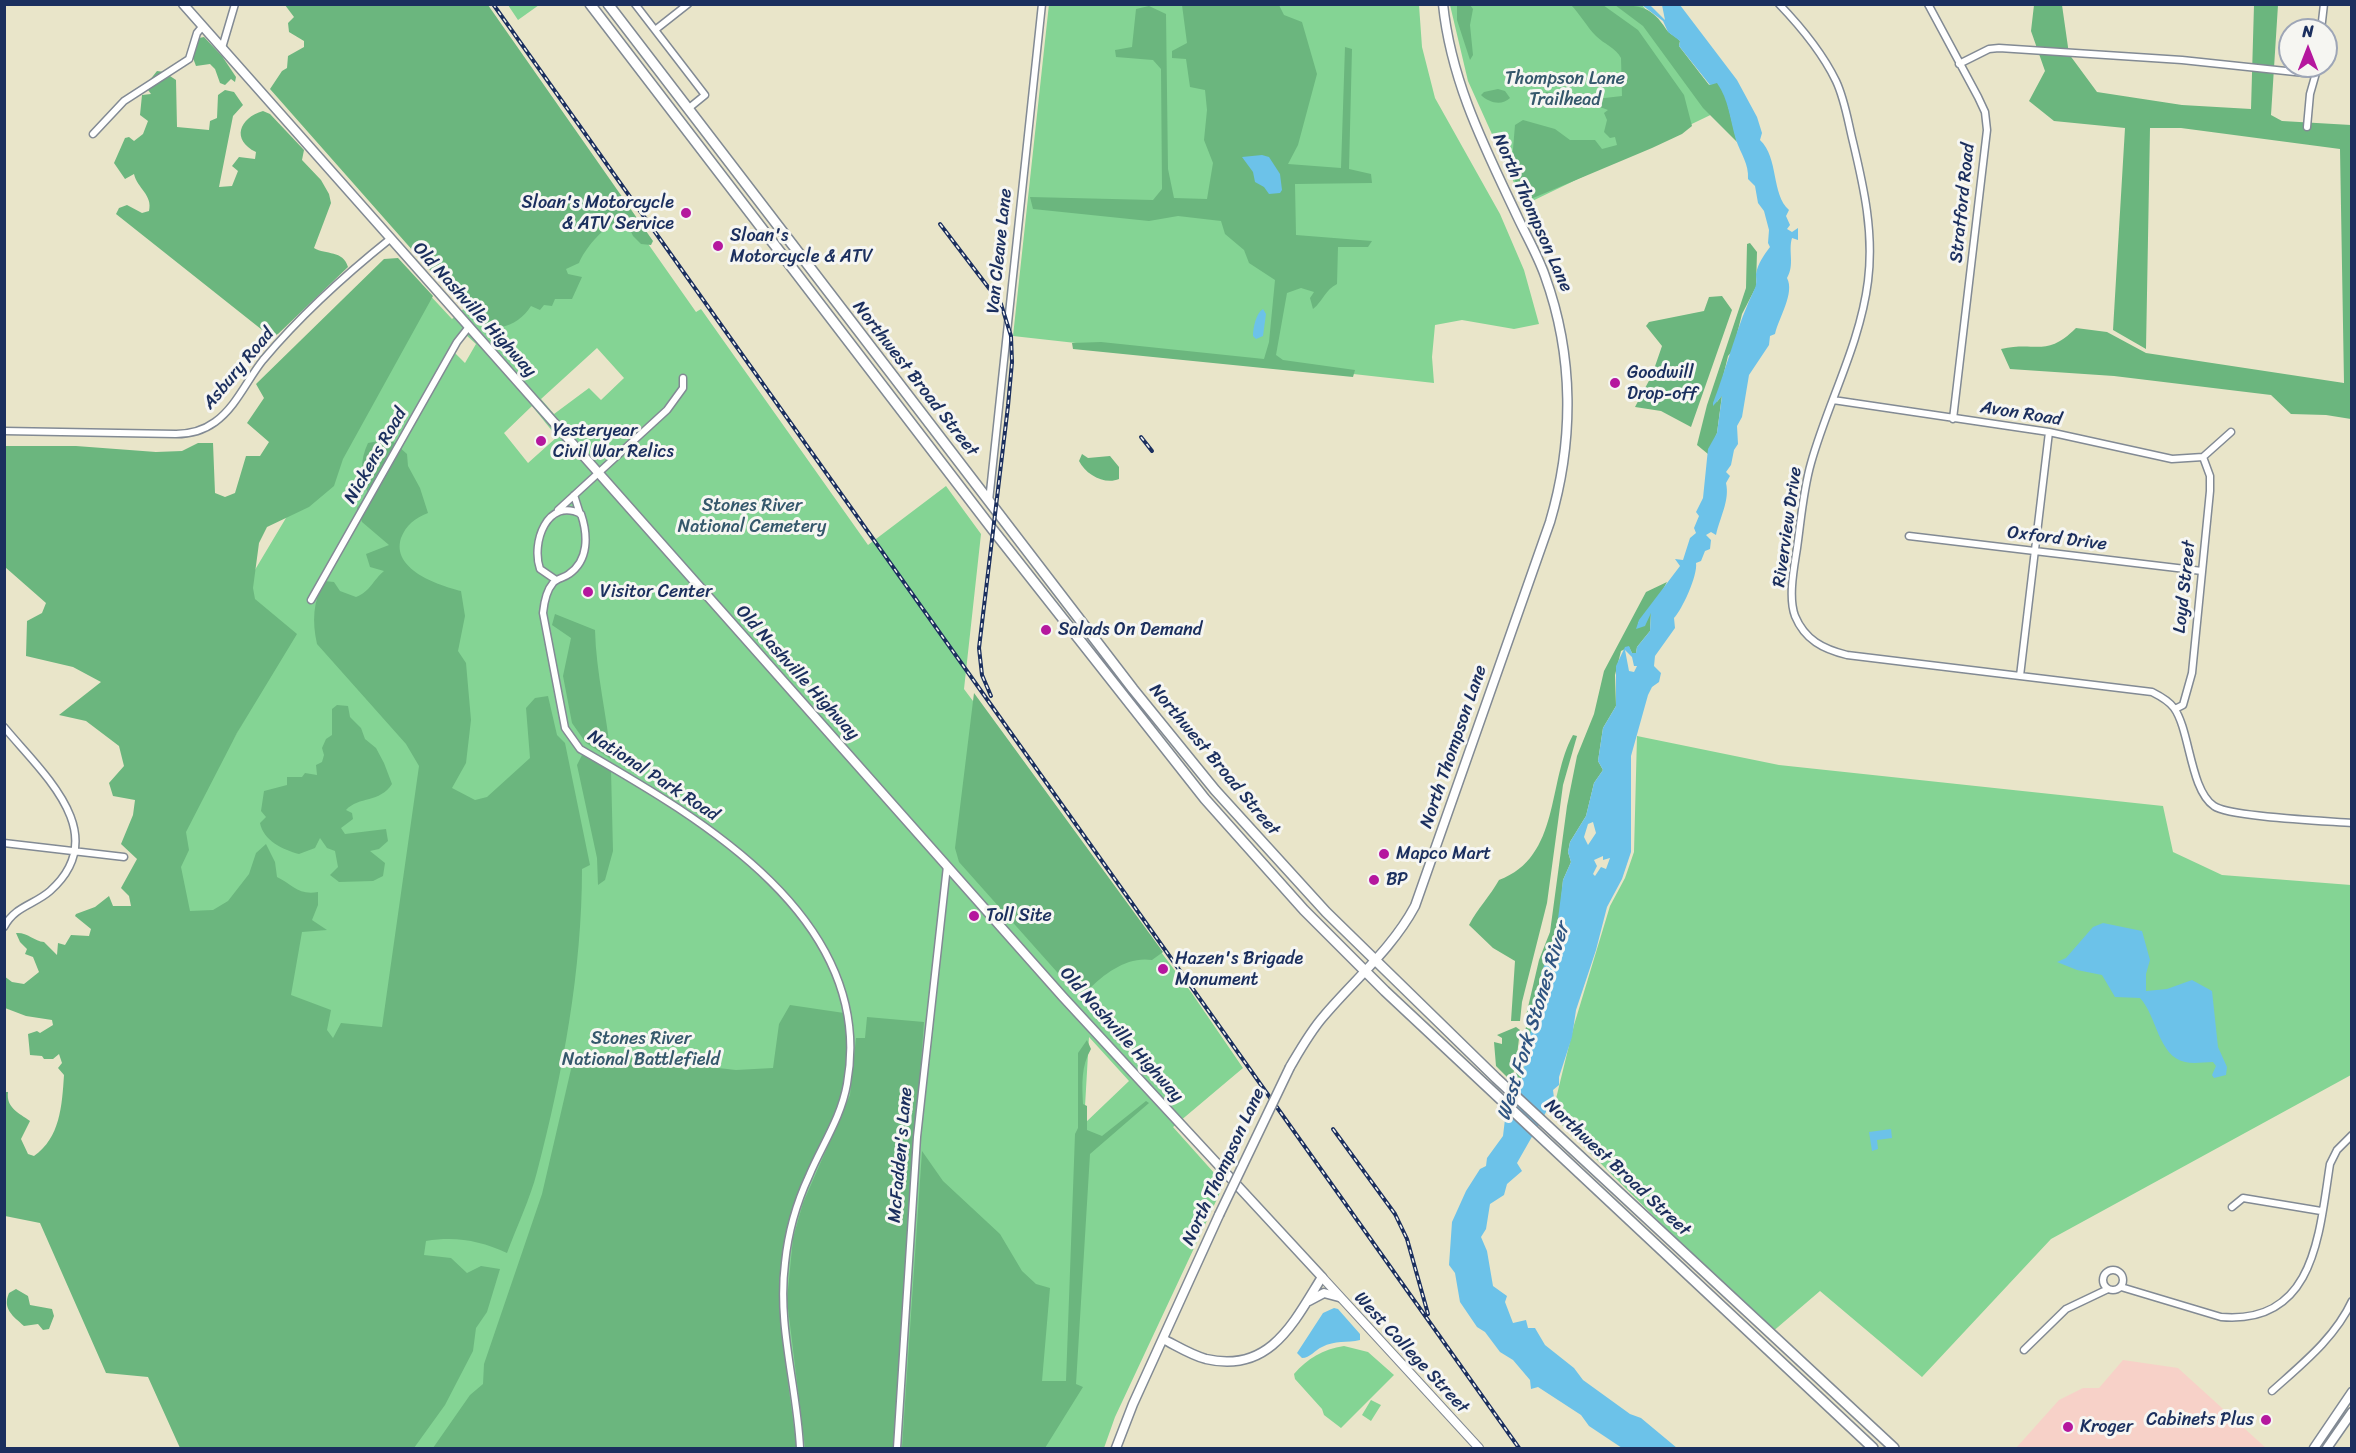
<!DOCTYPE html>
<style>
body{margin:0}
#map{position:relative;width:2356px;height:1453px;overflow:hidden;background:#e9e5c9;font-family:Sriracha,sans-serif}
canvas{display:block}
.frame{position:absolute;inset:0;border:6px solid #1b2f5e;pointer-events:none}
.north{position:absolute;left:2278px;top:18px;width:60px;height:60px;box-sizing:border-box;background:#f6f6f2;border:2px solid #9ea6b7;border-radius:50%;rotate:0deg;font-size:16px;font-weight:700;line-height:24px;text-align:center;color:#1b2f5e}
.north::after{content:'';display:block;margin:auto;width:21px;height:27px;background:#b5179e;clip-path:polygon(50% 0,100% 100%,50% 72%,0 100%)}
</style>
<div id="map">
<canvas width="2356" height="1453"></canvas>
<div class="frame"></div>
<div class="north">N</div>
</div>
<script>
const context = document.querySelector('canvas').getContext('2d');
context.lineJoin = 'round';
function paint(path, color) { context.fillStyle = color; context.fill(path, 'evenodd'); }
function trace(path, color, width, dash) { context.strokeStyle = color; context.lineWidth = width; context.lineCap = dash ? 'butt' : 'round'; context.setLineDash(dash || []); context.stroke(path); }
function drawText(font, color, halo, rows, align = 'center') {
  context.font = font + ' Sriracha,sans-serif'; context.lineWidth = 6; context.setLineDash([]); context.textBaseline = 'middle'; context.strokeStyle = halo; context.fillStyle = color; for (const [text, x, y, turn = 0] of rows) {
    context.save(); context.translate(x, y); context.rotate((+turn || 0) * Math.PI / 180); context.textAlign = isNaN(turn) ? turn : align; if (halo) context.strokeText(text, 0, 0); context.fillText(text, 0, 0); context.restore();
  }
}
const built = new Path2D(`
 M2123,1360L2178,1368L2266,1448H2016L2059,1400L2083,1388H2099Z`);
const green = new Path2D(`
 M1049,4L1419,5L1422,47L1435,98L1500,214L1524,270L1539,324L1514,329L1462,320L1435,325L1432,357L1434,383L1013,336Z
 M508,5H539L518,20Z
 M1450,5H1642L1709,85L1725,93L1727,107L1524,205L1468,81Z
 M606,184L696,312L701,309L868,545L946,486L981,534L964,689L1191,992L1243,1068L1173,1127L1224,1184L1115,1417L1104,1448H205L164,1024L178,837L280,656L225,620L360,394L426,291L452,319ZM465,334L476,344L465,363L454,352ZM597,348L624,378L601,400L589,388L554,414L541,399ZM532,406L557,437L528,463L504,433ZM1089,1037L1129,1081L1084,1124Z
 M1637,736L1779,765L2163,806L2173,852L2222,875L2351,885V1075L2051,1239L1922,1377L1820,1291L1771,1333L1552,1115L1574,1025L1610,906L1625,878L1634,852Z
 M1344,1346L1368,1352L1394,1375L1341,1428L1324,1415L1322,1409L1295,1379L1294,1374C1307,1359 1323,1349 1344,1346Z
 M1371,1400L1381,1405L1371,1421L1362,1415Z`);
const forest = new Path2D(`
 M285,5H488L653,241L651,245L641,244L633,236L627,223L623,226L616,223C601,229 585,249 579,263L566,269L568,274L582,277L572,299H555L552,306L544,305L540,310L531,306C524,317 513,325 501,327L498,336L493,339L486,336V328L429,269L270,89L282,71L287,68L288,56L304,47V41L289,32L288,23L294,17Z
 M1182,5H1279L1284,15L1302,22L1317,74L1298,145L1288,164L1341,168L1345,47L1352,49L1349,169L1371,174L1372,183L1295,184L1296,235L1372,241L1368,247H1338L1337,284C1325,290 1323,301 1313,309L1310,298L1314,292L1301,288L1287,293L1276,355L1283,360L1355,370L1353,377L1073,349L1072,343L1101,342L1264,359L1269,342L1275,280L1249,263L1244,250L1225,234L1221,221L1178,216L1149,221L1033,209L1030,197L1153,200L1162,189L1161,69L1153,60L1116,57L1115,50L1132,47L1136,9L1149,6L1166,14L1168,169L1174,198L1207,199L1213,163L1204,140L1207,110L1205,90L1190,87L1186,59L1172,58V51L1187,43Z
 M1457,5H1470L1473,9L1470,25L1473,55L1470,60L1457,20Z
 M1571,5H1603L1638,30L1684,95L1692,126L1682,134L1652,148L1526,201L1511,173L1515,125L1523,120L1555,129L1570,140H1595L1602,149L1617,145L1615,137L1610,138L1604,132L1607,120L1604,113L1608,110C1589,101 1553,109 1541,98L1546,92L1596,99L1622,96L1621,58C1616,48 1604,44 1596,36C1587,27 1580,14 1571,5Z
 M1615,5C1640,5 1652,7 1666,29C1669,34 1676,36 1680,41L1679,46L1709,85L1717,82L1725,93L1737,142L1703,108L1643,26Z
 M2034,5H2062L2069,54L2097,92L2182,105L2251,109L2254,5H2278L2271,115L2282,121L2351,125V419L2326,415L2291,414L2271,395L2114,376L2010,369L2001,349C2037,341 2046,358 2076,328L2107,332L2146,353L2344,383L2340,149L2181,128H2150L2146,349L2113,330L2125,128L2054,121L2029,101L2045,71L2031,31Z
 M204,37L222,56L236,77L235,82L231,79L225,85L220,83L215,69L210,64L196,66L193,58L199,38Z
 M157,71L164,72L176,80L177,127L209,130L210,121L217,118L218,95L225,90L234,92L243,105L233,116L219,187L232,186L238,171L232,166L239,157L255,159L256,152C231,140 239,118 263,111L270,114L304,150L302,160L321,180L329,194L331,203L314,248C326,255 343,250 348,267L278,334L271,337L116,214L119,208L127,205L142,213L149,211C153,195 137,188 134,174L125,179L114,163L125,138L129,137L134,141L143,134L148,121L140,115L142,95L151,94L145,86Z
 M1498,89L1505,91L1510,98C1502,106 1489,103 1481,95L1484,92Z
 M1750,243L1757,252L1756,287L1742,314L1733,350L1728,356L1717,402L1722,395L1717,433L1708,454L1697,445L1707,405L1746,288L1747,244Z
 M398,258L433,296L343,459L334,486L309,507L267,527L259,543L253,588L255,599L297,634L237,733L186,832L189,850L181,867L190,911L213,910L228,901L249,874L256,853L266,844L275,862L277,877C292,884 299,896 318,892V905L312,920L327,930L302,932L291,995L331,1010L327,1030L333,1038L341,1023L382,1027L419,766L406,744L317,644C312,621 313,602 324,581L334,582L340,591L356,597C370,592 373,580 384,571L370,567L366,554L389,545L362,522L357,508L368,493C360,476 360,460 368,443L390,439L407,454L408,466L420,488L428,513C415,518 406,525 401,538C391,569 437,585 461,591L465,616L458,651L466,663L471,720L466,763L452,788L475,800L487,797L530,758L526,708L535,698L548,696L557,735L565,743L590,865L582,869C582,970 563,1073 537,1172C530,1199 517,1226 507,1253C480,1241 457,1236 426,1241L424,1255L451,1258L467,1273L481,1266L500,1269L487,1312L476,1328L473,1351L445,1405L414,1448H180L148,1377L106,1373L40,1223L5,1216V1092H8C6,1108 19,1113 30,1121L21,1139L28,1154L34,1156C60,1138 62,1106 64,1075L58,1068L62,1063L59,1054L53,1059H44L42,1056L30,1055L28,1034L37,1031L40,1033L53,1025L52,1020L26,1016L5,1008L4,976L12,982L24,984L39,972L33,957L25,954L27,949L20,942L16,933C27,932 34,941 44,942L57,955L58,943L65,945L71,935L89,936L91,929L75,916L76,914L95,907L109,896L113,906H131L129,896L121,888L137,859L121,844L133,815L135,800L113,796L109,783L124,766L119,746L86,721L59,715L101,682L73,667L26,656L27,621L42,613L46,603L5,567V446H76L156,452L182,451L198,443H213L215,493L225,497L235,493L246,456H260L269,442L247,423L264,398L256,384L384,259Z
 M1722,296L1732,310L1691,427L1661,411L1635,407L1652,375L1662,346L1646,326L1649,322L1704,311L1709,297Z
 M1082,454L1088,458L1110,456L1119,467V479C1105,485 1086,475 1079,461Z
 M1667,582L1660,595L1638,623V626L1651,612L1650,631L1637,647L1636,653H1632L1629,647L1621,651L1615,675L1616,706L1603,728L1598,761L1603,770L1594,783L1586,816L1570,842L1568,852L1571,862L1563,880L1559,924L1541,975L1532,1023L1525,1020L1539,960L1550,932L1567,806L1577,756L1594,714L1604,671L1646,592Z
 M555,614L595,630C596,673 607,715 611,759L586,743L572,723L563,676L571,638L552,625Z
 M974,693L1163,952L1152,960C1128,956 1105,973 1089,989L1073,990L959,862L955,848Z
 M337,705L348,706L350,717L361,728L365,739L376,748L384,763L392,784C380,803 359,796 346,810L352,813L353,819L341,828L345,834L386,829L388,841L379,849L370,851L385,863L383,876L373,881L339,882L330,875L338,867L335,851L327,848L320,838L315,848L299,854C283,850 263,840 260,823L266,817L261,811L264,791L287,785V777H302L305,773L317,775L316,765L322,762L324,755L322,748L326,739L332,735V709Z
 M1573,735L1577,736L1563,785L1547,903L1522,1002L1520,1021H1511L1515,961L1493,948L1469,925C1478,908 1490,896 1499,880C1561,857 1547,781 1573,735Z
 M582,755L611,770L613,851L605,880L598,885L597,858L577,765Z
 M790,1005L844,1013C850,1048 847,1087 833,1120C820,1151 800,1180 792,1212C770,1291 787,1370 797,1448H433L470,1395L483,1384L484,1364L542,1194L575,1052L736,1070L773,1068L779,1024Z
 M867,1017L924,1022L893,1448H805L787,1300L793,1238L803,1203L850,1095L856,1038H865Z
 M1516,1027L1520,1030L1516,1064L1511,1081L1496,1066L1494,1042L1502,1044V1038L1497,1035Z
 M1526,1027L1532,1029V1033L1519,1087L1514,1084Z
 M1087,1040L1091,1049C1081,1066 1082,1084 1083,1104L1087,1106V1130L1102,1136L1146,1101L1149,1103L1090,1154L1076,1384L1083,1387L1045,1448H902L922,1151L943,1181L1000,1234L1022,1271L1036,1284L1050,1288L1042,1381H1066L1075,1134L1078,1128V1053Z
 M16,1289L28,1296L30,1305L52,1309L54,1316L49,1329L43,1330L38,1324L24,1326C13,1316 2,1309 9,1293Z`);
const water = new Path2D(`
 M1642,5H1650L1665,20L1662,5H1680L1737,80L1757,117L1762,133L1760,140C1779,158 1771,194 1789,210L1786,216L1790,225L1787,229L1792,232L1798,228V240L1792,238C1788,251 1795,265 1787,278C1795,293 1779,317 1775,334L1770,336L1769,345L1749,375L1742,417L1737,426L1738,444L1734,450L1731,465L1726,472L1730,476L1726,483C1730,500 1720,517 1716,535L1711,532L1706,535L1711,540L1710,549L1705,551L1701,561L1696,563C1698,575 1682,610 1674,618L1675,628L1655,656L1654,666L1661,673L1659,682L1652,687L1648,695L1631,756V852L1622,879L1607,907L1596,950L1576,1010L1572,1037L1559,1077V1085L1553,1090L1554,1098L1517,1163L1522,1171L1507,1184L1504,1195L1490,1204L1486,1229L1481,1237L1487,1251L1493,1286L1507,1296L1505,1302L1513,1323L1526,1320L1528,1328H1535L1545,1345L1574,1368L1583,1380L1630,1414L1641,1418L1677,1448H1622L1589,1426L1581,1415L1538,1387L1531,1389L1530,1380L1513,1360L1500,1352L1485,1332L1477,1327L1460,1302L1455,1273L1449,1265L1452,1222L1466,1191L1480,1169L1486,1166L1487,1158L1503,1136L1505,1119L1521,1084L1541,975L1546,960L1554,950L1563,880L1571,862L1568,852L1570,842L1586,816L1594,783L1603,770L1598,761L1603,728L1616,706V666L1625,647L1629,646L1632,653H1636L1637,647L1650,631L1651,613L1645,626L1636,629L1639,620L1680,566L1675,559L1683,560L1690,538L1696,533L1694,528L1699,516L1696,512L1703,498L1708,449L1717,433L1722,396L1713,406V403C1728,364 1737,325 1755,288C1757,284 1756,278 1756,274C1758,263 1764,255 1770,247L1768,243L1769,230L1764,211L1758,203L1755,186L1748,179C1749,164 1741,154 1736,140C1730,120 1729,100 1717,83L1710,85L1679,46L1680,41L1668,32L1663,21ZM1625,650L1632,657L1634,666H1637L1634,672L1629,671ZM1593,822L1596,833L1588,845L1584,837L1588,824ZM1603,856V860L1610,858L1606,869L1601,867L1595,876L1593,874L1597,866L1594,860Z
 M1262,155L1269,157L1280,174L1282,190L1280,193L1269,194L1264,187L1255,182L1253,172L1242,157Z
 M1263,309L1266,314L1263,336L1256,339L1253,336C1253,328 1256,313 1263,309Z
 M2103,923L2142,931L2150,960L2146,974V991L2167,989L2192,980L2212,991L2218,1047L2227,1067L2226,1075L2214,1078L2212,1075L2216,1066L2213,1062C2204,1062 2194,1064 2185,1062C2158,1056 2157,1016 2140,998L2115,997L2102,975L2077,970L2057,962L2066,958L2093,927Z
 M1891,1129L1892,1138L1877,1140L1878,1149L1872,1151L1869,1132Z
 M1334,1308L1338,1309L1360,1334V1340C1347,1343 1335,1340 1322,1347C1315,1350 1310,1358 1302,1358L1297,1353L1323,1313Z`);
const minor = new Path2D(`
 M635,4L705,95L689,108
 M1779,4C1802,28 1822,52 1836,81C1845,100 1848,122 1853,142C1864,188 1874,233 1868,281C1860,345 1828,402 1811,463C1803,491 1801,520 1797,548C1794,568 1788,597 1795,616C1805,640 1823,649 1847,655L2152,692C2160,696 2169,701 2174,708C2190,730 2190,790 2214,806C2229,817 2327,821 2352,823
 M1928,4L1978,97L1985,112L1987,130L1953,419
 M655,30L688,4
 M2321,30L2324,4
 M222,48L235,4
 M1959,64L1989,49L1999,48L2182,60L2314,74
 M2307,127L2310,94L2318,66
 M93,134L124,101L189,59L197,33L202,27
 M1833,400L2049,432L2172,459L2203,457L2210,476V491L2192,673L2183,705L2175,709
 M4,431L176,434C190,434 204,430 215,422C236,407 247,380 263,360C300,316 345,275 390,239
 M2203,457L2231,432
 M574,495L580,514
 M989,501L1042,4
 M558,510L667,410L683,388V378
 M1909,536L2202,571
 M556,580L540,569C531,543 547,497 581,514C588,535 589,560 569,574C564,578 557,578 553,583C546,591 544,603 543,613L565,728L580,749C700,818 877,919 847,1084C841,1118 822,1145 809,1176C796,1204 788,1233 785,1263C777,1326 797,1386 800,1448
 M311,600L457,342L468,328
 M2020,676L2049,432
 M4,727C42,773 114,834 50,891C34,905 15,906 4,927
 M4,843L124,857
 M2232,1207L2243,1198L2321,1211
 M2103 1280a10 10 0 1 1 20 0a10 10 0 1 1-20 0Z
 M2121,1287L2221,1317C2315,1325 2319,1234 2330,1164L2337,1150L2352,1135
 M2024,1350L2066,1309L2108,1289
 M2272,1391C2302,1364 2335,1338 2352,1301
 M897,1448L917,1137L947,866`);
const tertiary = new Path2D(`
 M1322,1277L1479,1448`);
const secondary = new Path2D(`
 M183,4L1063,997L1322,1277C1294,1322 1270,1374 1206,1359C1191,1355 1177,1346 1163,1339
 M1290,1067C1300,1050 1310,1032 1323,1017C1354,980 1392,949 1415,906L1550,522C1574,441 1574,356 1545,276C1538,256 1527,237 1518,218C1485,148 1451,82 1443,4
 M1309,1301L1324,1293L1339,1297
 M1116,1448L1133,1404L1219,1215
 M2314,1448L2352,1392
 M2327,1448L2352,1412`);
const primary = new Path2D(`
 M590,4L993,530L1205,799L1304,910L1385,991L1873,1448
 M608,4L1133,689L1215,790L1326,912L1496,1078L1894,1448`);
const rail = new Path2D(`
 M493,4L1519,1448
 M940,224L1001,304L1011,336L1012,362L1008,406L979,648L982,675L991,696
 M1141,437L1152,451
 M1333,1129L1395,1214L1407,1239L1428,1314`);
const secondaryBridge = new Path2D(`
 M1219,1215L1290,1067`);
const markers = [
 [686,213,6,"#b5179e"],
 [718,246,6,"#b5179e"],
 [1615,383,6,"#b5179e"],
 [541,441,6,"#b5179e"],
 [588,592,6,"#b5179e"],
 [1046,630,6,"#b5179e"],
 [1384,854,6,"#b5179e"],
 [1374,880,6,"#b5179e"],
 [974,916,6,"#b5179e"],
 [1163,969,6,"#b5179e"],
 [2266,1420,6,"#b5179e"],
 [2068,1427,6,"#b5179e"]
];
const parkNames = [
 ["Thompson Lane",1565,79],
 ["Trailhead",1565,100],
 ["Stones River",752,506],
 ["National Cemetery",752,527],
 ["Stones River",641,1039],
 ["National Battlefield",641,1060]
];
const poiNames = [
 ["Sloan's Motorcycle",674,203,"right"],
 ["& ATV Service",674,224,"right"],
 ["Sloan's",730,236],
 ["Motorcycle & ATV",730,257],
 ["Goodwill",1627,373],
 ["Drop-off",1627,394],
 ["Yesteryear",553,431],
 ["Civil War Relics",553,452],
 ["Visitor Center",600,592],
 ["Salads On Demand",1058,630],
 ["Mapco Mart",1396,854],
 ["BP",1386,880],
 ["Toll Site",986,916],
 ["Hazen's Brigade",1175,959],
 ["Monument",1175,980],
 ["Cabinets Plus",2254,1420,"right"],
 ["Kroger",2080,1427]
];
const streetNames = [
 ["Stratford Road",1963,203,-84],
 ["North Thompson Lane",1532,213,66],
 ["Van Cleave Lane",1000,251,-84],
 ["Old Nashville Highway",474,310,48],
 ["Asbury Road",239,369,-50],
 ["Northwest Broad Street",915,379,52],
 ["Avon Road",2021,414,9],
 ["Nickens Road",376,456,-60],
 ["Riverview Drive",1788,527,-82],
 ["Oxford Drive",2057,539,7],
 ["Loyd Street",2185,587,-84],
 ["Old Nashville Highway",797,673,48],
 ["North Thompson Lane",1454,747,-71],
 ["Northwest Broad Street",1214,760,50],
 ["National Park Road",653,776,33],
 ["Old Nashville Highway",1121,1035,48],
 ["McFadden's Lane",901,1155,-85],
 ["North Thompson Lane",1224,1167,-65],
 ["Northwest Broad Street",1617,1168,43],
 ["West College Street",1411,1353,47]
];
const waterNames = [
 ["West Fork Stones River",1534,1022,-73]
];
paint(built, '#f7d1c8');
paint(green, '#84d494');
paint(forest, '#6bb67e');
paint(water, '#6cc2e9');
trace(minor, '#828a94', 9);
trace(tertiary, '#828a94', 10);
trace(secondary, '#828a94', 11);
trace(primary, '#828a94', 12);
trace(minor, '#fff', 6);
trace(tertiary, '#fff', 8);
trace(secondary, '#fff', 8);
trace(primary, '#fff', 9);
trace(rail, '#1b2f5e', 4);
trace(rail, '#f6f6f2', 1.5, [4.5]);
trace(secondaryBridge, '#828a94', 11, []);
trace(secondaryBridge, '#fff', 8);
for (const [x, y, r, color] of markers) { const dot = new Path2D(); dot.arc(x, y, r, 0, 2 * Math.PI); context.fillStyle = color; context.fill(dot); trace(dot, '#f6f6f2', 2); }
drawText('18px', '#35586c', '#f6f6f2', parkNames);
drawText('18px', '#1b2f5e', '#f6f6f2', poiNames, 'left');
drawText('18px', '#1b2f5e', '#f6f6f2', streetNames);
drawText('italic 20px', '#2f5481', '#f6f6f2', waterNames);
</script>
